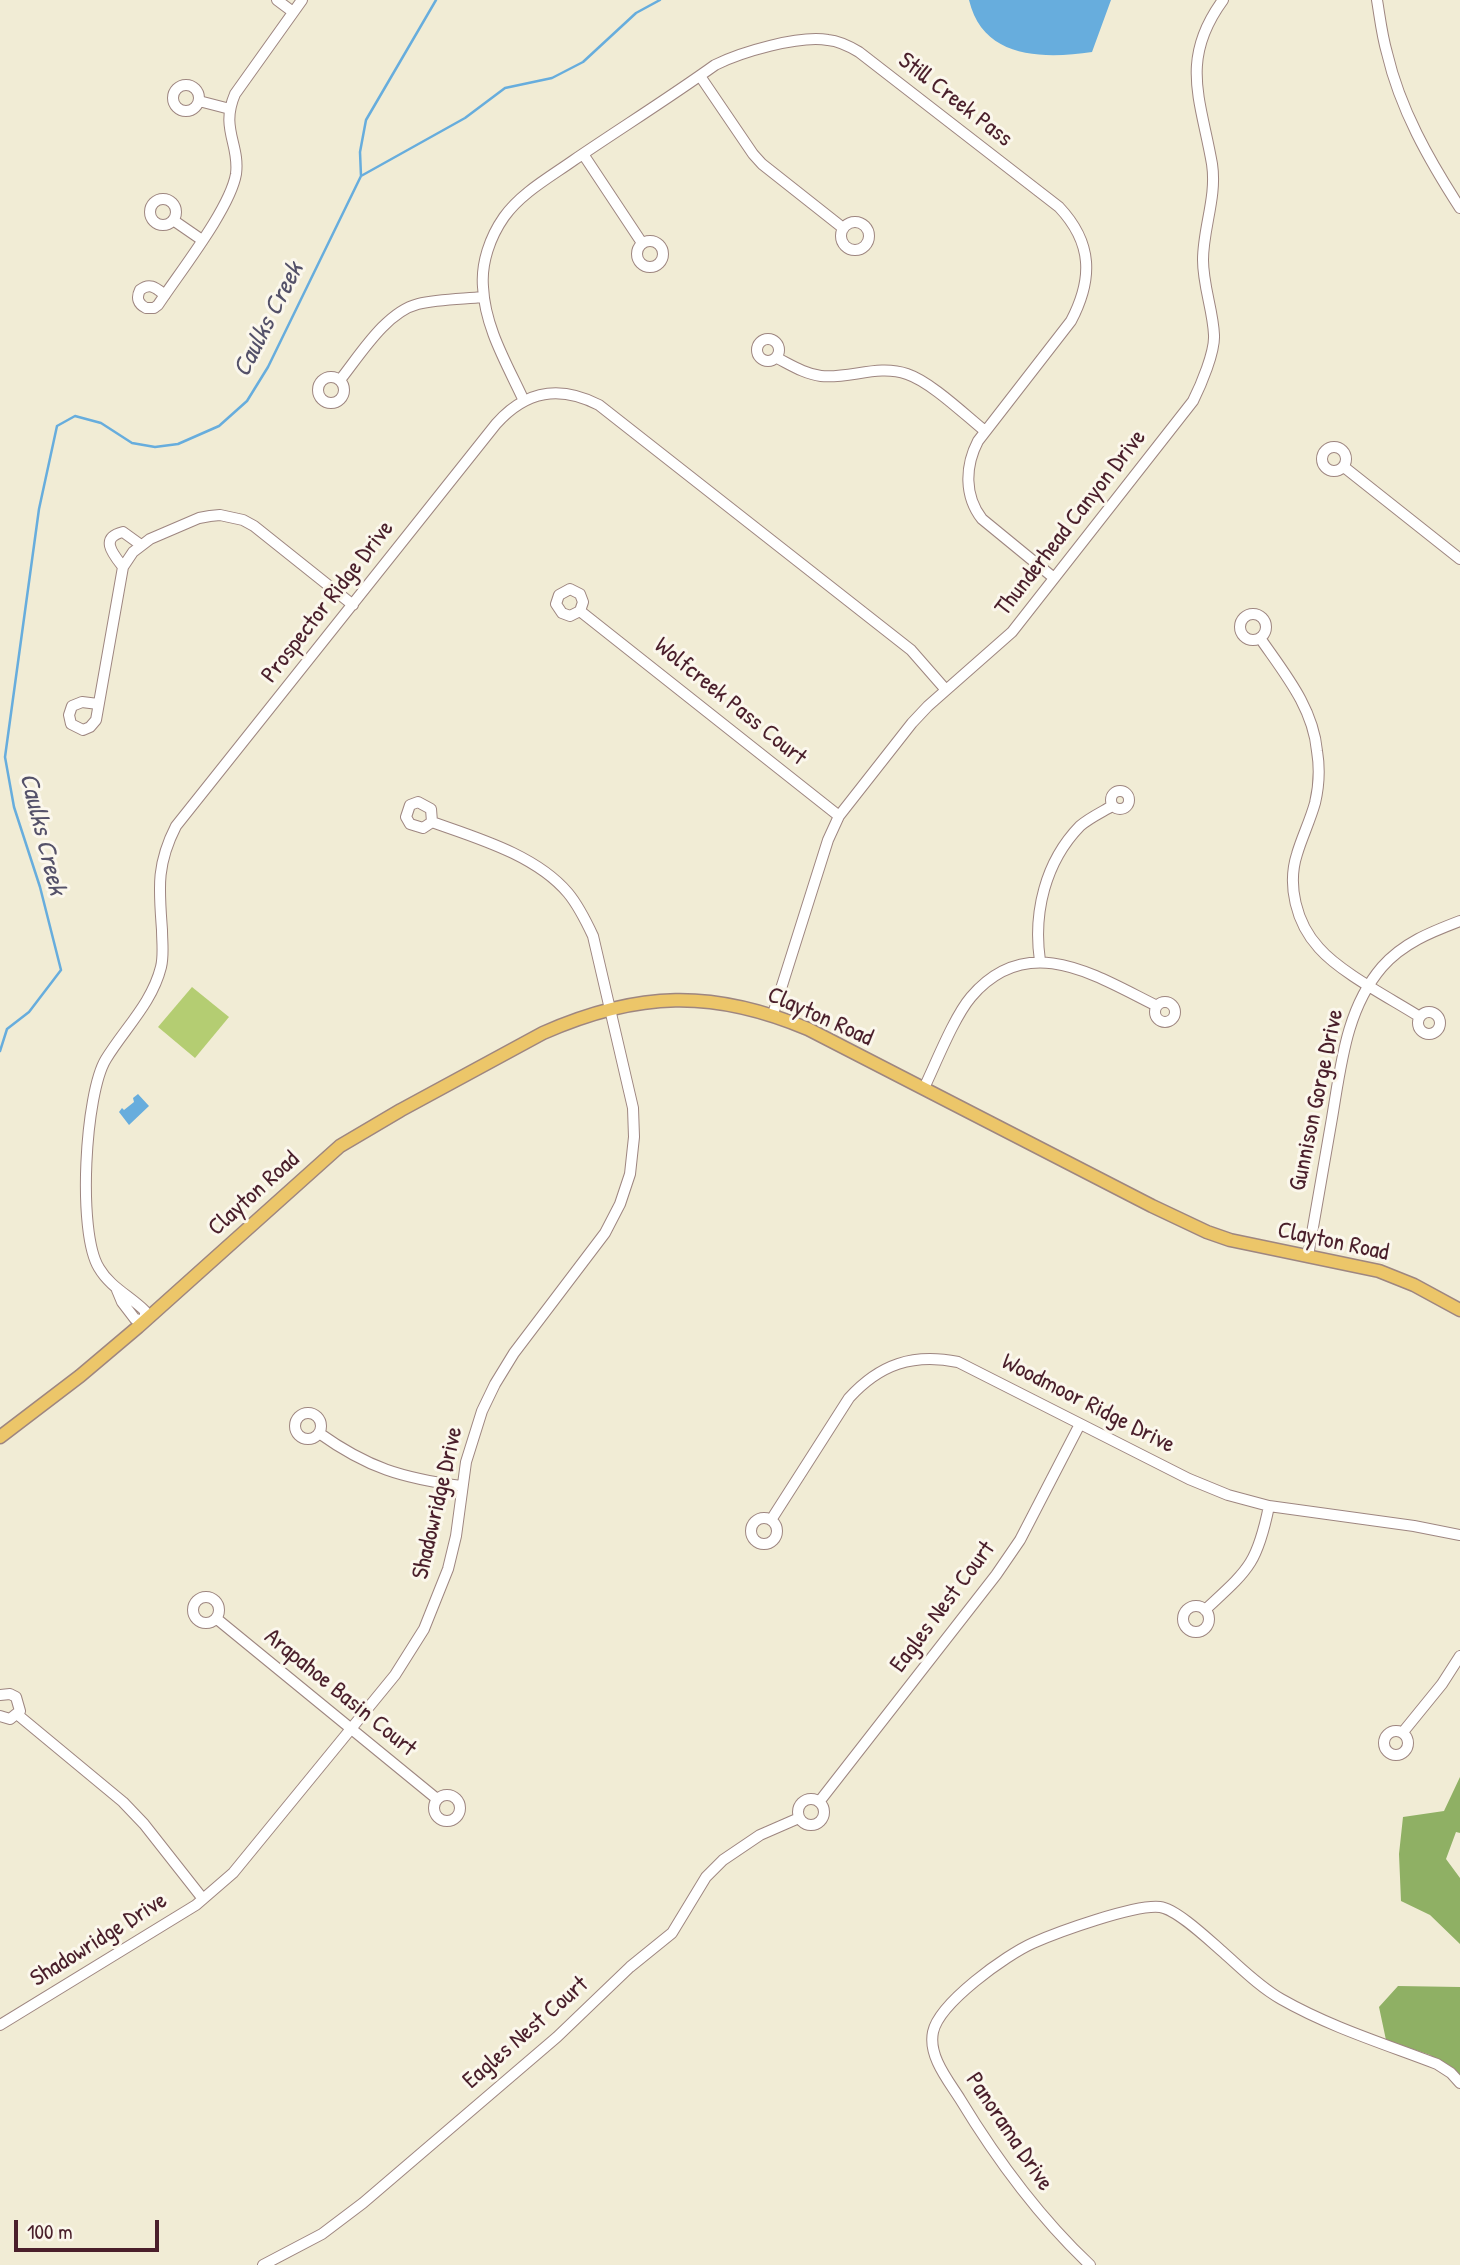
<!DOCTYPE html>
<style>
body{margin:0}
#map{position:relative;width:1460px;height:2265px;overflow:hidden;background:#f1ecd5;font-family:"Patrick Hand",sans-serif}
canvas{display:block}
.scale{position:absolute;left:14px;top:2220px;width:145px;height:32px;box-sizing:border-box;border:4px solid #4a1f2b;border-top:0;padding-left:9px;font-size:21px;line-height:24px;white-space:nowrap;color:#4a1f2b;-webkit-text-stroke:5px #fbf7ec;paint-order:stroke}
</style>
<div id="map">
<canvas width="1460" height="2265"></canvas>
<div class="scale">100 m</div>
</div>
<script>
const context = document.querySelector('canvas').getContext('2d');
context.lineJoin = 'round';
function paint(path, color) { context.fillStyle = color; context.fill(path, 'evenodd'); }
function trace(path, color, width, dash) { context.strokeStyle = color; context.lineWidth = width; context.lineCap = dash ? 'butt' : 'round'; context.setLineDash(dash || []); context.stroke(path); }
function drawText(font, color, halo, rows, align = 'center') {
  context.font = font + ' "Patrick Hand",sans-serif'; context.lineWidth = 6; context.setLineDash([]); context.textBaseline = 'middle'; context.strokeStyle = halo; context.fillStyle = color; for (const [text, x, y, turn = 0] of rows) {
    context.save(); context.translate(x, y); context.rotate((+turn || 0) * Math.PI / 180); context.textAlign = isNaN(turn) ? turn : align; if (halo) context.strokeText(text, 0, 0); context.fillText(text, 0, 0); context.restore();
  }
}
const green = new Path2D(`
 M192,987L229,1017L195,1058L158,1027Z`);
const forest = new Path2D(`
 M1460,1777V1833L1456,1832L1446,1859L1460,1878V1944L1430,1915L1401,1901L1399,1854L1403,1817L1444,1811Z
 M1398,1986L1460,1987V2077L1430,2055L1386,2040L1379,2007Z`);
const water = new Path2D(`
 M969,0H1111L1092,52C1043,59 983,59 969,0Z
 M138,1094L149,1106L129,1125L119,1112L122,1108L124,1110L134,1102L133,1098Z`);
const stream = new Path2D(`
 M361,176L465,118L505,88L552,78L583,62L636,13L660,0
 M0,1051L7,1029L29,1012L61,970L40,887L14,807L5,757L39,509L57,426L75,416L101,423L132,443L155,447L178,444L219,426L247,401L268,367L361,176L360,152L366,120L436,0`);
const minor = new Path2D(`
 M277,0L293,12
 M1377,0C1380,18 1382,36 1387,53C1400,109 1429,160 1460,208
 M700,76L753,154L762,164L843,228
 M173 98a13 13 0 1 1 26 0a13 13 0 1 1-26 0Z
 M199,101L230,109
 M583,154L642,243
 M150 212a13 13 0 1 1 26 0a13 13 0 1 1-26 0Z
 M173,220L202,240
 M841 236a14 14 0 1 1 28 0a14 14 0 1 1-28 0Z
 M637 254a13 13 0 1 1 26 0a13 13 0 1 1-26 0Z
 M165,295C156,288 150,282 140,290C136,298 138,304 146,308H154L158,305C179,273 230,209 236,174C240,144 220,129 235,94L302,0
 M757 350a11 11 0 1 1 22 0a11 11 0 1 1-22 0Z
 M777,358C791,365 805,374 821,376C850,379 878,364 907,374C931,382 964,414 985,431
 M318 390a13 13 0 1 1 26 0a13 13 0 1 1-26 0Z
 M340,380C360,355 386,312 418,304C438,299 462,299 483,297
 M524,401C507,364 485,328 483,287C481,263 490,237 504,217C521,193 550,177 574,160C621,128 669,98 715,65C741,52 799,35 828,40C839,41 849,46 859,52L1059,207C1093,243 1093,279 1071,321L978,441C965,466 964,496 982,519L1054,578
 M1322 459a12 12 0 1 1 24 0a12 12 0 1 1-24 0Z
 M1344,467L1460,559
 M123,567C113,554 99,538 123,532L141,545
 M580,611L570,616L562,613L556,604L559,595L570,589L580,594L583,602L580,611L839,816
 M1240 627a13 13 0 1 1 26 0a13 13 0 1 1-26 0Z
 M1260,638C1284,673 1313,707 1317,751C1320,769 1319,786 1315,803C1310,821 1302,837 1297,854C1287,885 1296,923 1319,948C1341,973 1390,998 1420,1017
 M98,704L82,702L72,706L69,715L71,724L83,730L90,727L96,720L123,567L133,552L150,539L199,518L210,516L220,515L243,520L254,526L353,605
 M1111 800a9 9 0 1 1 18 0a9 9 0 1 1-18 0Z
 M418,802L431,809L432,822L423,828L410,824L406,817L410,805Z
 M1040,961C1033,913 1045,862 1080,826C1089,818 1102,812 1112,806
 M1155 1012a10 10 0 1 1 20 0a10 10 0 1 1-20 0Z
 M1418 1023a11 11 0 1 1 22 0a11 11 0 1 1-22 0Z
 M773,1014L828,840L839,816L912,723L928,706L1012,632L1193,401C1201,385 1215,352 1214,335C1213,310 1203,286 1203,260C1203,228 1217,197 1212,164C1201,100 1179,60 1223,0
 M924,1088C936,1063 954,1017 971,997C1028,930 1096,976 1157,1006
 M1308,1256C1316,1210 1324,1164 1332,1118C1341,1065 1346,1009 1382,967C1403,943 1431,932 1460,921
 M117,1290L122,1302L135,1319L145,1321V1311C130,1296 110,1287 99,1268C77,1233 85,1093 106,1059C125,1028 152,1003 161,967C164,955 162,942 162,930C159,889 156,865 176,826L496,424C526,390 560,385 599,405L911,650L946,690
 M295 1426a13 13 0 1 1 26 0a13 13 0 1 1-26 0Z
 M319,1433C368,1468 402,1478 461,1486
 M751 1531a13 13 0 1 1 26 0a13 13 0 1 1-26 0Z
 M771,1520L849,1398C880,1364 913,1353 958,1362L1189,1479L1228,1495L1269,1506L1414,1526L1460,1535
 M193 1610a13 13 0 1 1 26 0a13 13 0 1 1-26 0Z
 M1183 1619a13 13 0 1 1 26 0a13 13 0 1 1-26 0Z
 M1205,1610C1248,1570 1257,1565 1269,1506
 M217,1619L437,1799
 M0,1695L10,1694L16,1697L20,1711L10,1719L0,1716
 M18,1715L123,1802L144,1824L203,1899
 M1384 1743a12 12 0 1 1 24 0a12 12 0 1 1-24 0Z
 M1403,1732L1442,1684L1460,1656
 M434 1808a13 13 0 1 1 26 0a13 13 0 1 1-26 0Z
 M798 1812a13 13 0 1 1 26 0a13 13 0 1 1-26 0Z
 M819,1802L996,1575L1020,1540L1080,1424
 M0,2025L196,1905L233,1873L395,1675L424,1629L448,1569L456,1536L466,1462L482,1411L495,1384L514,1353L605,1233L620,1204L630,1174L634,1137L633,1108L593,936C586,921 578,905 568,893C536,855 477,838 432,822
 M263,2265L322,2234L363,2203L557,2037L630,1967L672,1933L706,1877L723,1860L760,1835L799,1818
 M1090,2265C1038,2216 997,2160 960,2099C948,2080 928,2056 933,2032C939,2003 1006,1955 1033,1943C1058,1932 1135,1904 1160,1907C1177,1909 1210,1941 1224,1953C1242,1969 1260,1987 1281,1999C1330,2027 1385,2044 1437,2064L1451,2073L1460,2083`);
const major = new Path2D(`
 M0,1437L80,1376L138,1327L340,1146L401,1110L543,1033C638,991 713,989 808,1029L1152,1206L1207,1232L1230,1240L1379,1271L1414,1285L1460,1310`);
const streetNames = [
 ["Still Creek Pass",955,100,38],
 ["Thunderhead Canyon Drive",1071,523,-52],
 ["Prospector Ridge Drive",328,602,-52],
 ["Wolfcreek Pass Court",730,702,39],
 ["Clayton Road",820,1017,24],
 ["Gunnison Gorge Drive",1317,1100,-78],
 ["Clayton Road",254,1194,-42],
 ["Clayton Road",1333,1242,12],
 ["Woodmoor Ridge Drive",1088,1404,27],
 ["Shadowridge Drive",438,1503,-77],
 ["Eagles Nest Court",943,1607,-53],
 ["Arapahoe Basin Court",340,1693,39],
 ["Shadowridge Drive",99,1940,-32],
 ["Eagles Nest Court",526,2033,-41],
 ["Panorama Drive",1009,2132,56]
];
const waterNames = [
 ["Caulks Creek",269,320,-63],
 ["Caulks Creek",42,834,76]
];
paint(green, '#b4cd72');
paint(forest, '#8fb064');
paint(water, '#67addd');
trace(stream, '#67addd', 2.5);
trace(minor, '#9e8680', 12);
trace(major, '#9e8680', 15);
trace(minor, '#fff', 10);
trace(major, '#ecc669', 12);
drawText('24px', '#4a1f2b', '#fbf7ec', streetNames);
drawText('italic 26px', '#545169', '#fbf7ec', waterNames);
</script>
